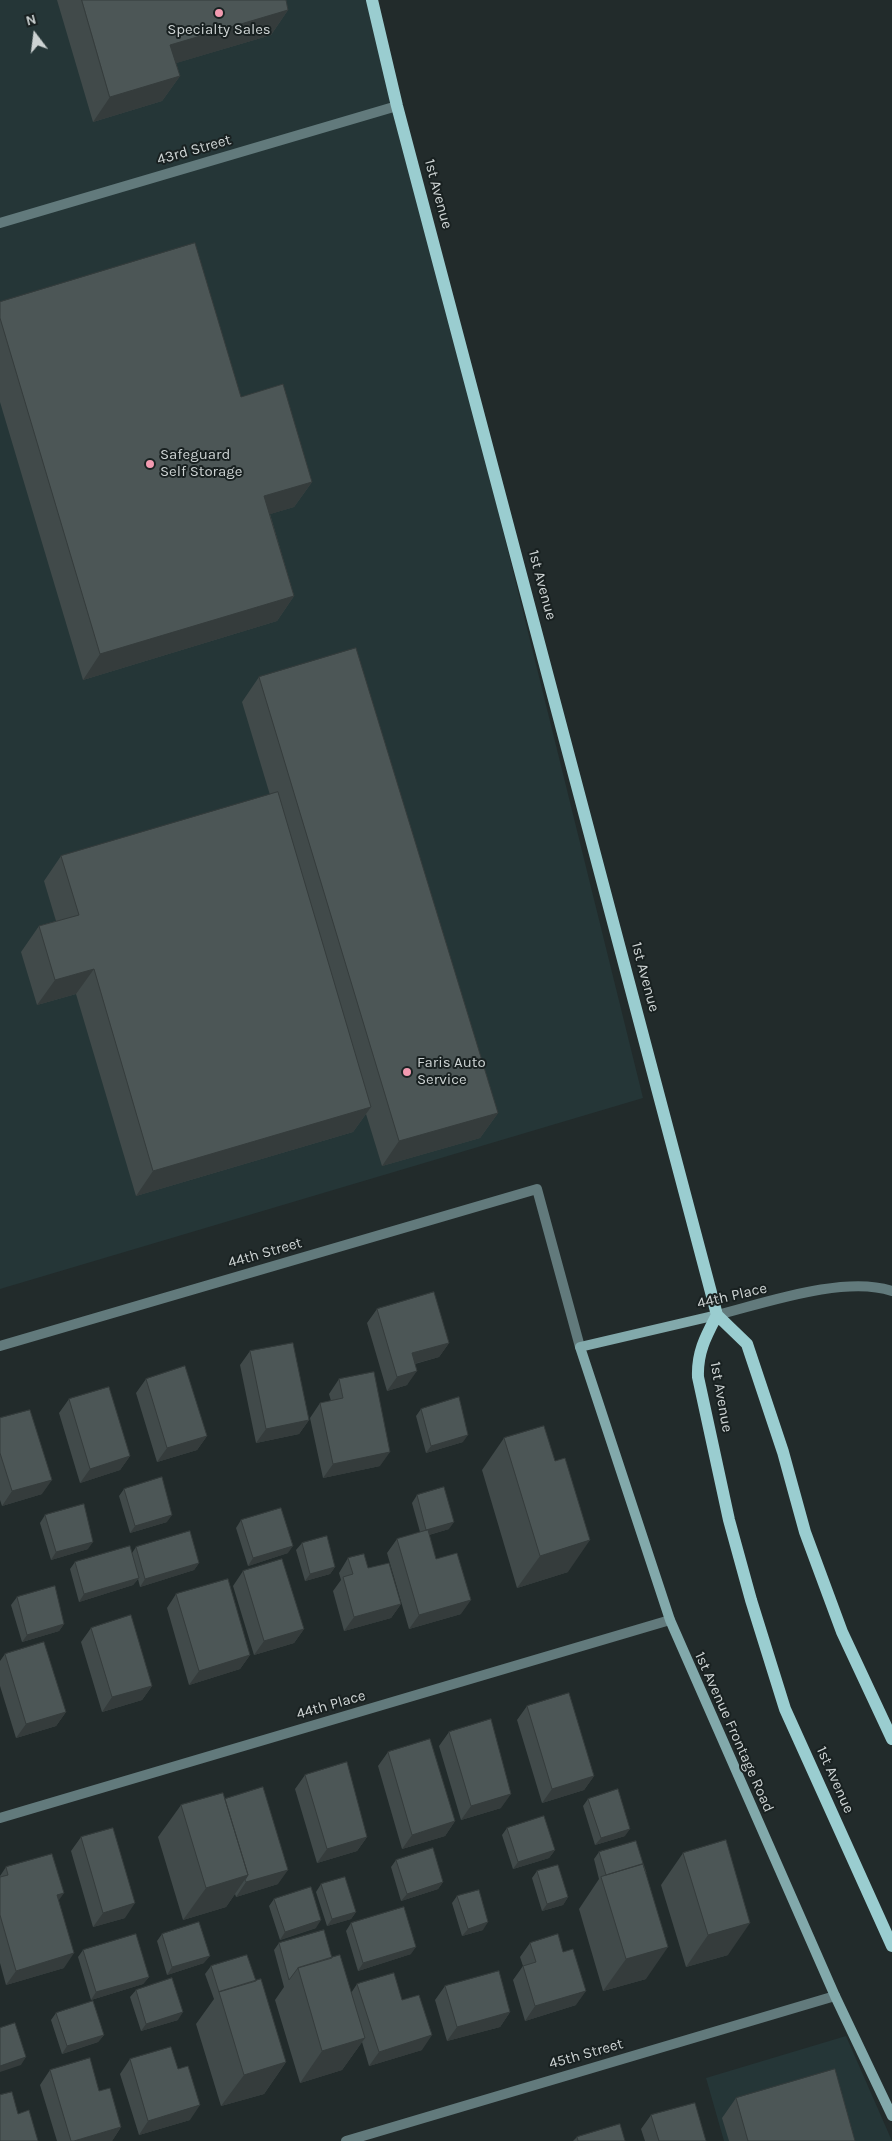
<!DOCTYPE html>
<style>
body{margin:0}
#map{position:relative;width:892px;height:2141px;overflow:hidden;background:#222b2b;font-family:Karla,sans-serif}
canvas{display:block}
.north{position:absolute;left:10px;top:10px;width:50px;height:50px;-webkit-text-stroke:4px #192121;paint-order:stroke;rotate:345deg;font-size:14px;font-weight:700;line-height:20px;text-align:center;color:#cdd3d3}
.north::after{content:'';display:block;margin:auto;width:18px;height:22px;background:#cdd3d3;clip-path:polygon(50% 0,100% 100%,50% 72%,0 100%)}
</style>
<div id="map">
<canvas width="892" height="2141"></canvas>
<div class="north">N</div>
</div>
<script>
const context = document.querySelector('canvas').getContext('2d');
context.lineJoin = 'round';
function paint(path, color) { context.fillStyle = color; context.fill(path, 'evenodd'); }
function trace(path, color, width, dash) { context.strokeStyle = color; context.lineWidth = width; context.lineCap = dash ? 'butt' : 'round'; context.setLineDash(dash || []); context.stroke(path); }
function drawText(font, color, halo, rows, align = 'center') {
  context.font = font + ' Karla,sans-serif'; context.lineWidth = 4; context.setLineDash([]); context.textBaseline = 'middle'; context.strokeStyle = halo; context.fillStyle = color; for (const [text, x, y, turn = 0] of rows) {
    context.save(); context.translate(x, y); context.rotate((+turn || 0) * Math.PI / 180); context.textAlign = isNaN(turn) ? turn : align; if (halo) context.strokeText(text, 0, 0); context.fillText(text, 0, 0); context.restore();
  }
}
const built = new Path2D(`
 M0,0H372L643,1098L0,1289Z
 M846,2036L892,2141H724L706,2078Z`);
const street = new Path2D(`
 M0,223L397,106
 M717,1315C765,1303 845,1275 892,1291
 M0,1346L537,1189L580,1347
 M0,1818L670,1620
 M346,2141L835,1996`);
const secondary = new Path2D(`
 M717,1315L580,1347L670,1620L835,1996L892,2116`);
const primary = new Path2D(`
 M372,0L397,106L717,1315C706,1336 697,1352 698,1377L729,1520L751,1600L785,1709L892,1946
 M717,1315L747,1344L783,1452L805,1532L842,1632L892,1739`);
const wall = new Path2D(`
 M57,0H286L288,10L271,35L176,63L180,76L162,101L93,122Z
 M0,302L241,397L312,482L294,507L270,514L294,596L277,621L83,680L0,402Z
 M259,677L498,1113L480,1138L382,1166L366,1114L353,1132L136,1196L76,994L37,1005L21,952L39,926L56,921L44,881L61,856L270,795L242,702Z
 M377,1309L449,1343L439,1357L415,1364L407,1385L387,1391L367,1323Z
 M250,1351L309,1420L299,1434L256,1443L240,1365Z
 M146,1379L207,1436L197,1450L157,1462L136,1393Z
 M339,1379L380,1466L323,1478L310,1418L320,1403L331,1401L329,1394Z
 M69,1399L130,1456L120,1470L80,1483L59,1413Z
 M421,1409L463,1442L426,1453L416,1416Z
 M0,1418L42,1494L2,1506L0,1500Z
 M504,1438L568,1572L517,1588L482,1470Z
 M124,1489L167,1522L130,1533L119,1496Z
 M417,1495L449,1529L429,1535L436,1559L461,1614L409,1629L387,1553L397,1539L420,1532L412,1503Z
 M45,1515L88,1549L51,1560L40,1523Z
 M241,1520L288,1553L248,1566L236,1528Z
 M302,1543L335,1567L330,1574L305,1581L296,1550Z
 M136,1547L199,1563L194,1570L140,1587L138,1579L133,1585L79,1602L70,1569L75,1562L132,1553Z
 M348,1558L368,1568L401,1604L391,1618L344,1631L333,1591L341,1580L339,1573Z
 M243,1571L304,1629L294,1643L254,1655L233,1586Z
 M176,1594L250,1655L240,1669L189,1685L167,1608Z
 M17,1597L64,1624L59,1631L22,1642L11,1605Z
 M91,1628L152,1686L142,1700L102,1712L81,1642Z
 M5,1654L66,1712L56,1726L16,1738L0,1686V1661Z
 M527,1706L594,1776L584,1790L542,1803L517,1720Z
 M449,1732L501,1808L461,1820L439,1746Z
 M388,1752L455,1821L445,1836L402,1849L378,1766Z
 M305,1775L367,1837L357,1851L317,1863L295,1789Z
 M225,1799L278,1884L236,1897L235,1894L226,1907L183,1920L158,1837L181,1805Z
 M588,1799L625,1836L595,1845L583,1806Z
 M507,1828L555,1850L549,1858L513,1869L502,1835Z
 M81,1837L125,1918L93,1927L71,1851Z
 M599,1852L646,1874V1979L603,1991L579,1909L599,1879L594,1859Z
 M683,1853L728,1955L686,1967L661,1885Z
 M396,1860L443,1882L438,1889L401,1901L391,1867Z
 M6,1867L58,1901L64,1968L6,1985L0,1963V1876Z
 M537,1871L568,1897L563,1905L542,1911L532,1878Z
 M321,1884L356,1912L351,1919L327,1926L316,1892Z
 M457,1896L483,1930L462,1936L452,1903Z
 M274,1899L316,1928L280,1940L269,1906Z
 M351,1923L411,1954L358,1971L346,1931Z
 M162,1934L204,1963L167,1975L157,1941Z
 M279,1943L332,1958L351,1993L357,1984L402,2000L422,2050L369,2066L362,2042L342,2070L300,2083L275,2000L284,1987L274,1950Z
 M530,1943L576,2005L525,2021L513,1980L523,1966L520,1957Z
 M83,1950L149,1977L143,1984L91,2000L78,1957Z
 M211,1966L256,1981L286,2062L264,2094L221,2106L196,2024L214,1999L205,1974Z
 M445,1986L510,2012L500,2027L447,2041L435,2000Z
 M136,1990L178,2020L141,2031L130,1997Z
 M56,2013L104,2035L98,2042L62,2054L51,2020Z
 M130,2059L190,2120L139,2135L120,2074Z
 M50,2070L99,2091L121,2127L112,2141H57L40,2085Z
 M736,2098L855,2141H729L722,2118Z
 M651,2115L706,2141H645L641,2129Z
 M577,2137L625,2141H573Z`);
const shadedWall = new Path2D(`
 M288,10L271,35L153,70L170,45Z
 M180,76L162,101L93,122L110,97Z
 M312,482L294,507L247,521L264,496Z
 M294,596L277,621L83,680L100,654Z
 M94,969L76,994L37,1005L55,980Z
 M371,1107L353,1132L136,1196L153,1171Z
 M498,1113L480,1138L382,1166L399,1141Z
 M449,1343L439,1357L402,1367L412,1353Z
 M417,1371L407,1385L387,1391L397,1377Z
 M309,1420L299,1434L256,1443L266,1429Z
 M468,1435L463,1442L426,1453L431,1446Z
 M207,1436L197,1450L157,1462L167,1448Z
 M390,1452L380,1466L323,1478L333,1464Z
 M130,1456L120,1470L80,1483L90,1469Z
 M52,1480L42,1494L2,1506L12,1491Z
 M172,1515L167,1522L130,1533L135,1526Z
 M454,1522L449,1529L421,1537L426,1530Z
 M590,1540L568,1572L517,1588L540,1556Z
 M93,1542L88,1549L51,1560L56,1552Z
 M293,1546L288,1553L248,1566L253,1558Z
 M199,1563L194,1570L140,1587L145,1579Z
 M335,1567L330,1574L305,1581L310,1574Z
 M139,1578L133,1585L79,1602L84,1594Z
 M471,1600L461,1614L409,1629L419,1615Z
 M401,1604L391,1618L344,1631L354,1617Z
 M64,1624L59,1631L22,1642L27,1635Z
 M304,1629L294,1643L254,1655L264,1641Z
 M250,1655L240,1669L189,1685L199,1671Z
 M152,1686L142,1700L102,1712L112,1697Z
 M66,1712L56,1726L16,1738L26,1724Z
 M594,1776L584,1790L542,1803L552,1789Z
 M511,1794L501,1808L461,1820L471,1806Z
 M455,1821L445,1836L402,1849L412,1835Z
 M630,1829L625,1836L595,1845L601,1838Z
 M367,1837L357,1851L317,1863L327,1849Z
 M555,1850L549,1858L513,1869L518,1862Z
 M288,1870L278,1884L236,1897L246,1882Z
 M248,1875L226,1907L183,1920L206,1888Z
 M443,1882L438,1889L401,1901L407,1894Z
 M64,1893L54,1907L57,1895Z
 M568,1897L563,1905L542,1911L547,1904Z
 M135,1903L125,1918L93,1927L103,1913Z
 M356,1912L351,1919L327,1926L332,1919Z
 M321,1920L316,1928L280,1940L285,1932Z
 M488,1922L483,1930L462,1936L468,1929Z
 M750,1923L728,1955L686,1967L708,1935Z
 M416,1947L411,1954L358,1971L363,1963Z
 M668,1947L646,1979L603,1991L626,1959Z
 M74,1953L64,1968L6,1985L16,1971Z
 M210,1956L204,1963L167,1975L172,1967Z
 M149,1977L143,1984L91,2000L96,1992Z
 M586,1991L576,2005L525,2021L535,2006Z
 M183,2012L178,2020L141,2031L146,2024Z
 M510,2012L500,2027L447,2041L457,2027Z
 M104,2035L98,2042L62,2054L67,2046Z
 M432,2035L422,2050L369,2066L379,2052Z
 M365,2038L342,2070L300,2083L322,2051Z
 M26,2057L21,2065L0,2072V2066Z
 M286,2062L264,2094L221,2106L244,2075Z
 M200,2105L190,2120L139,2135L148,2121Z
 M121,2127L112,2141H74Z`);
const building = new Path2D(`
 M82,0H286L288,10L170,45L180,76L110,97Z
 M195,243L241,397L283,384L312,482L264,496L294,596L100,654L0,318V302Z
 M356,648L498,1113L399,1141L259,677Z
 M278,792L371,1107L153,1171L94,969L55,980L39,926L79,915L61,856Z
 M434,1292L449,1343L412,1353L417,1371L397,1377L377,1309Z
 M293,1343L309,1420L266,1429L250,1351Z
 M185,1366L207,1436L167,1448L146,1379Z
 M374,1372L390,1452L333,1464L320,1403L343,1398L339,1379Z
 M109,1387L130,1456L90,1469L69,1399Z
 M459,1397L468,1435L431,1446L421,1409Z
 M30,1410L52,1480L12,1491L0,1453V1418Z
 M544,1426L555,1461L565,1458L590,1540L540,1556L504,1438Z
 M162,1477L172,1515L135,1526L124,1489Z
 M444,1487L454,1522L426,1530L417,1495Z
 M84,1504L93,1542L56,1552L45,1515Z
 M281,1508L293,1546L253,1558L241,1520Z
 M428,1530L436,1559L457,1553L471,1600L419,1615L397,1539Z
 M190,1531L199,1563L145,1579L136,1547Z
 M327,1536L335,1567L310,1574L302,1543Z
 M130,1546L139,1578L84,1594L75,1562Z
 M364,1554L368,1568L389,1563L401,1604L354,1617L343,1577L353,1574L348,1558Z
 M282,1559L304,1629L264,1641L243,1571Z
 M228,1579L250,1655L199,1671L176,1594Z
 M55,1586L64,1624L27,1635L17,1597Z
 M131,1615L152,1686L112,1697L91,1628Z
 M44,1642L66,1712L26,1724L5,1654Z
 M569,1693L594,1776L552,1789L527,1706Z
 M491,1719L511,1794L471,1806L449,1732Z
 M430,1739L455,1821L412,1835L388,1752Z
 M347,1762L367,1837L327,1849L305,1775Z
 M263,1787L288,1870L246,1882L245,1880L248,1875L225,1799Z
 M618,1789L630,1829L601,1838L588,1799Z
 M223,1793L248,1875L206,1888L181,1805Z
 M544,1816L555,1850L518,1862L507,1828Z
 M113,1828L135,1903L103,1913L81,1837Z
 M726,1840L750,1923L708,1935L683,1853Z
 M636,1841L646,1873L643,1864L606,1875L599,1852Z
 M433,1848L443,1882L407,1894L396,1860Z
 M52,1854L64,1893L57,1895L74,1953L16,1971L0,1915V1877L8,1875L6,1867Z
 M643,1864L668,1947L626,1959L601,1877Z
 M558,1865L568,1897L547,1904L537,1871Z
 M345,1877L356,1912L332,1919L321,1884Z
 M311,1887L321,1920L285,1932L274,1899Z
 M479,1890L488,1922L468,1929L457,1896Z
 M404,1907L416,1947L363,1963L351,1923Z
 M199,1922L210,1956L172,1967L162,1934Z
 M324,1930L332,1958L298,1968L289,1980L279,1943Z
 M136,1934L149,1977L96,1992L83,1950Z
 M558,1934L563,1952L573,1949L586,1991L535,2006L523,1966L536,1962L530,1943Z
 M247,1955L256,1981L219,1992L211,1966Z
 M340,1955L365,2038L322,2051L298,1968Z
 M499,1971L510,2012L457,2027L445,1986Z
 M394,1973L402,2000L419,1995L432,2035L379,2052L357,1984Z
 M172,1978L183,2012L146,2024L136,1990Z
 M261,1979L286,2062L244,2075L219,1992Z
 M93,2001L104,2035L67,2046L56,2013Z
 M15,2023L26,2057L0,2066V2028Z
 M171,2047L178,2069L188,2066L200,2105L148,2121L130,2059Z
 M90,2058L99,2091L110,2088L121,2127L74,2141H71L50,2070Z
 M835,2069L855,2141H748L736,2098Z
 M12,2092L18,2114L29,2110L38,2141H0V2095Z
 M695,2103L706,2141H659L651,2115Z
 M620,2124L625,2141H578L577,2137Z`);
const markers = [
 [219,13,5,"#f29ab0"],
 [150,464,5,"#f29ab0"],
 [407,1072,5,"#f29ab0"]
];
const poiNames = [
 ["Specialty Sales",219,30,"center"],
 ["Safeguard",160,455],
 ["Self Storage",160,472],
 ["Faris Auto",417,1063],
 ["Service",417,1080]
];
const streetNames = [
 ["43rd Street",194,150,-16],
 ["1st Avenue",438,194,75],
 ["1st Avenue",542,585,75],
 ["1st Avenue",645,977,75],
 ["44th Street",265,1253,-16],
 ["44th Place",732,1296,-13],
 ["1st Avenue",721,1397,80],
 ["44th Place",331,1705,-16],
 ["1st Avenue Frontage Road",734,1732,66],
 ["1st Avenue",835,1780,66],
 ["45th Street",586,2054,-16]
];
paint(built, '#253637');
trace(street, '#627a7c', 10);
trace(secondary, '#82a9ab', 10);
trace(primary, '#9acdd0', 12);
paint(wall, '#414a4a');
paint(shadedWall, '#353c3c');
paint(building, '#4c5656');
trace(building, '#353c3c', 1);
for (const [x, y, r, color] of markers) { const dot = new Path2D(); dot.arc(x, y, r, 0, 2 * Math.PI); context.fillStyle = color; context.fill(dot); trace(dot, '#192121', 2); }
drawText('15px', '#cdd3d3', '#192121', poiNames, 'left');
drawText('15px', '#cdd3d3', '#192121', streetNames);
</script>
